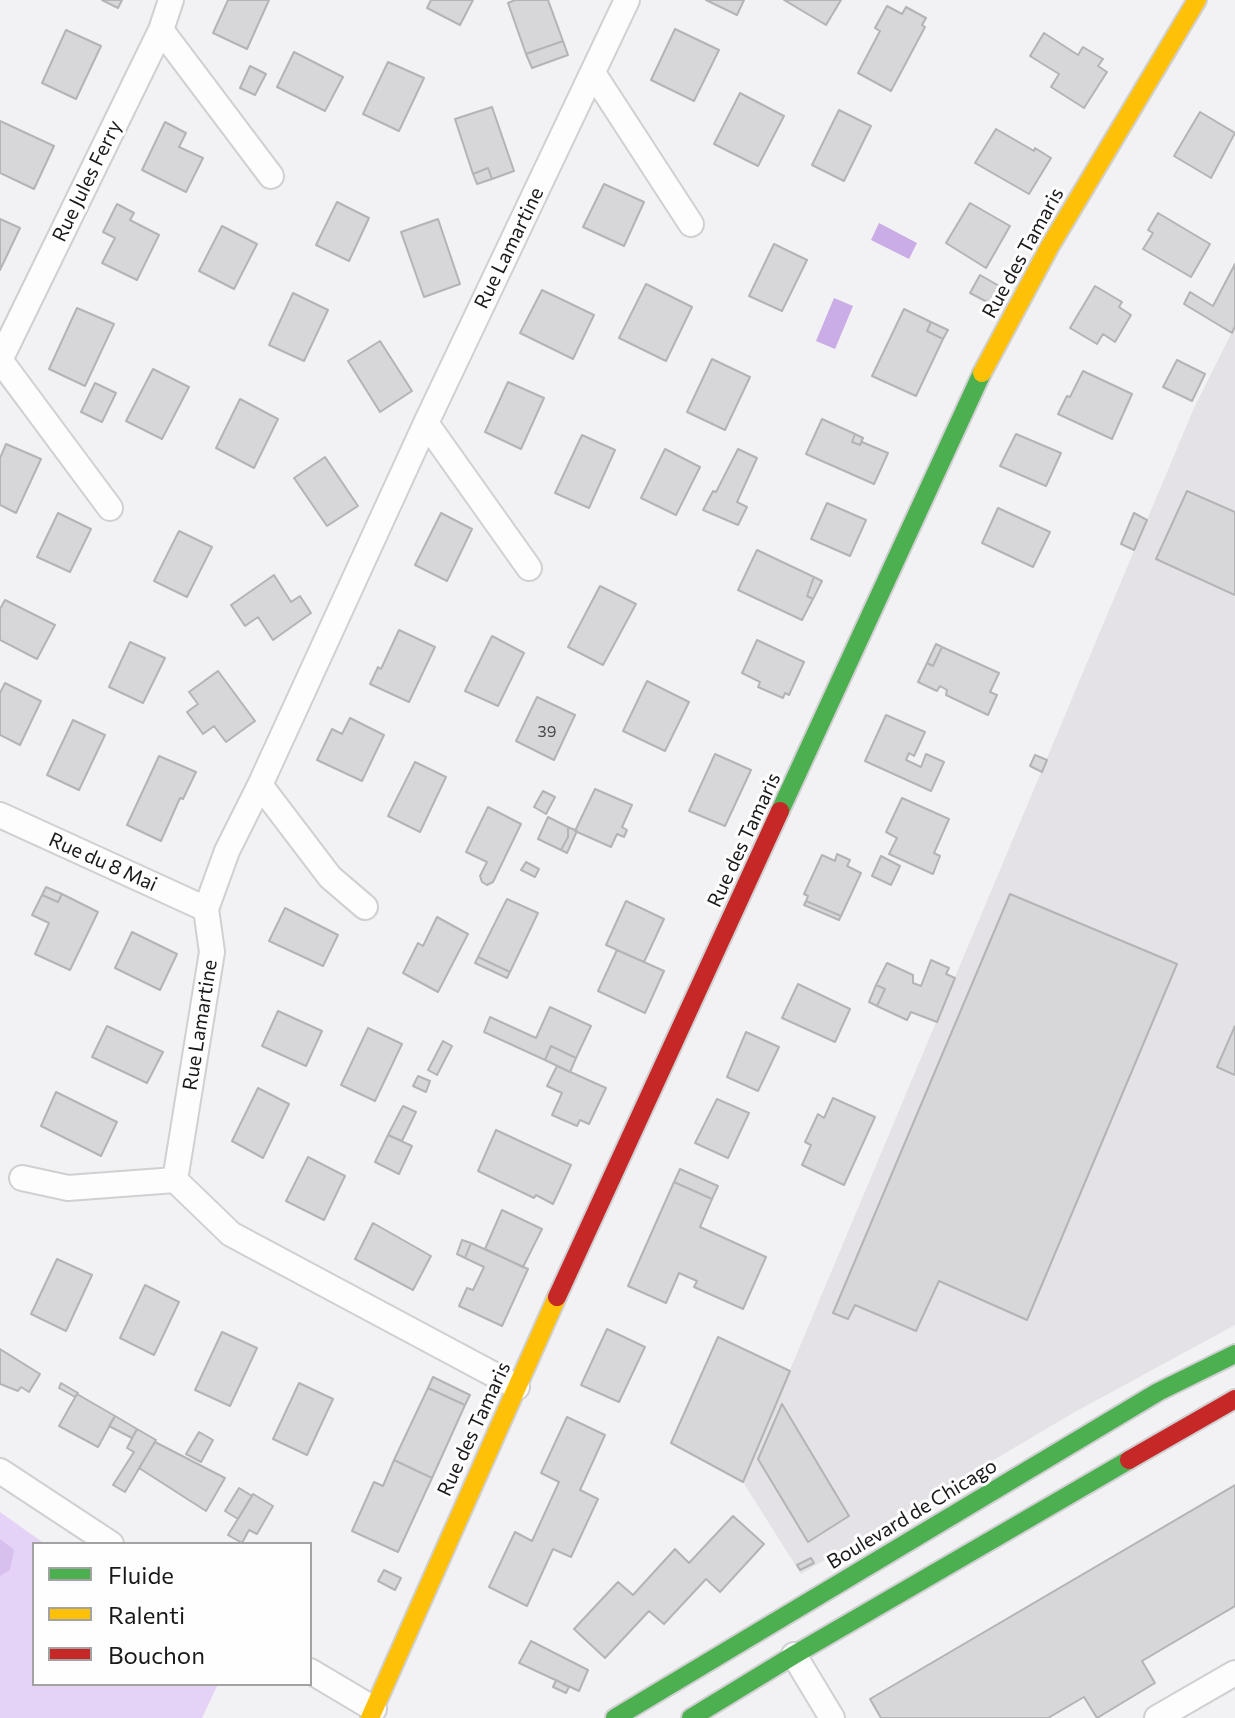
<!DOCTYPE html>
<style>
body{margin:0}
#map{position:relative;width:1235px;height:1718px;overflow:hidden;background:#f2f1f3;font-family:Commissioner,sans-serif}
canvas{display:block}
.legend{position:absolute;left:32px;top:1542px;width:280px;height:144px;box-sizing:border-box;background:#fefeff;border:2px solid #a3a2a3;margin:0;padding:10px 14px;list-style:none;font-size:24px;color:#1a191a}
.legend li{display:flex;align-items:center;gap:16px;height:40px}
.legend b{width:40px;border:2px solid #a3a2a3}
</style>
<div id="map">
<canvas width="1235" height="1718"></canvas>
<ul class="legend">
<li><b style="height:10px;background:#4caf50"></b>Fluide</li>
<li><b style="height:10px;background:#ffc107"></b>Ralenti</li>
<li><b style="height:10px;background:#c62828"></b>Bouchon</li>
</ul>
</div>
<script>
const context = document.querySelector('canvas').getContext('2d');
context.lineJoin = 'round';
function paint(path, color) { context.fillStyle = color; context.fill(path, 'evenodd'); }
function trace(path, color, width, dash) { context.strokeStyle = color; context.lineWidth = width; context.lineCap = dash ? 'butt' : 'round'; context.setLineDash(dash || []); context.stroke(path); }
function drawText(font, color, halo, rows, align = 'center') {
  context.font = font + ' Commissioner,sans-serif'; context.lineWidth = 6; context.setLineDash([]); context.textBaseline = 'middle'; context.strokeStyle = halo; context.fillStyle = color; for (const [text, x, y, turn = 0] of rows) {
    context.save(); context.translate(x, y); context.rotate((+turn || 0) * Math.PI / 180); context.textAlign = isNaN(turn) ? turn : align; if (halo) context.strokeText(text, 0, 0); context.fillText(text, 0, 0); context.restore();
  }
}
const built = new Path2D(`
 M1235,326V1325L1073,1413L801,1574L743,1482L1194,408Z`);
const green = new Path2D(`
 M0,1512L45,1544H34V1684H218L202,1718H0Z`);
const forest = new Path2D(`
 M0,1539L14,1550L10,1570L0,1576Z`);
const water = new Path2D(`
 M879,223L917,243L909,259L871,240Z
 M834,298L853,306L835,349L816,341Z`);
const building = new Path2D(`
 M102,0H122L118,8Z
 M228,0H269L247,49L213,33Z
 M431,0H473L460,25L427,8Z
 M515,0H548L563,41L526,54L508,3Z
 M706,0H744L737,15Z
 M784,0H841L826,25Z
 M887,6L902,14L906,7L926,18L922,25L925,27L891,91L858,73L880,31L875,28Z
 M675,29L719,50L694,101L651,80Z
 M66,30L101,46L76,99L42,83Z
 M1044,33L1078,55L1083,47L1103,59L1098,66L1107,72L1084,108L1051,87L1059,74L1030,56Z
 M563,41L568,55L532,68L526,54Z
 M294,52L343,77L325,111L277,87Z
 M388,62L424,78L399,131L363,114Z
 M250,66L266,74L255,95L240,88Z
 M740,93L784,116L758,166L714,144Z
 M492,107L514,171L492,179L488,168L473,174L455,119Z
 M839,110L871,126L844,181L812,165Z
 M1200,112L1235,133L1211,178L1174,156Z
 M0,121L54,146L34,189L0,173Z
 M165,122L186,133L179,147L203,158L186,192L142,170Z
 M996,129L1034,151L1035,148L1051,158L1029,194L975,163Z
 M488,168L492,179L477,184L473,174Z
 M604,184L644,202L624,246L583,227Z
 M337,202L369,218L349,261L316,245Z
 M970,203L1010,226L986,268L946,243Z
 M117,204L134,213L130,220L159,235L137,280L102,263L115,238L103,232Z
 M1158,213L1210,244L1191,277L1143,249L1153,233L1148,230Z
 M0,219L20,228L0,270Z
 M438,219L460,284L424,297L401,232Z
 M222,226L257,244L234,289L199,271Z
 M774,244L807,260L782,311L749,296Z
 M1235,264V326L1232,333L1184,304L1190,292L1213,306Z
 M980,275L1001,287L991,304L970,293Z
 M646,284L692,307L666,361L619,338Z
 M1095,286L1122,302L1119,307L1131,315L1115,342L1103,334L1097,344L1070,328Z
 M542,290L594,315L573,359L520,333Z
 M293,293L328,310L304,361L269,345Z
 M77,308L114,324L85,386L49,369Z
 M904,309L931,322L927,331L943,339L916,396L872,376Z
 M931,322L948,330L943,339L927,331Z
 M380,341L412,391L380,412L348,361Z
 M712,359L750,377L725,430L687,412Z
 M1177,360L1205,374L1192,401L1163,387Z
 M153,369L189,387L162,439L126,421Z
 M1083,371L1132,394L1112,439L1058,414L1067,396L1070,397Z
 M508,382L544,398L521,449L485,432Z
 M95,383L116,393L102,422L81,412Z
 M240,399L278,419L254,468L216,448Z
 M822,419L855,434L852,442L860,445L862,442L888,453L874,484L806,454Z
 M855,434L863,438L860,445L852,442Z
 M1016,434L1061,453L1046,486L1000,466Z
 M582,435L615,450L589,508L555,493Z
 M6,444L41,459L16,513L0,505V458Z
 M665,449L700,467L676,515L641,498Z
 M738,449L757,458L737,502L747,507L738,525L703,510L713,491L716,492Z
 M325,457L358,506L327,526L294,478Z
 M1187,491L1235,512V595L1156,559Z
 M827,503L866,520L850,556L811,539Z
 M998,508L1050,532L1033,567L982,543Z
 M58,513L91,529L70,572L37,557Z
 M441,513L472,529L447,581L415,565Z
 M1134,513L1147,520L1134,550L1121,544Z
 M179,531L212,547L187,597L154,581Z
 M757,550L814,577L807,596L813,599L802,620L738,590Z
 M274,575L291,602L300,596L311,613L273,640L258,617L245,626L231,605Z
 M814,577L822,581L813,599L807,596Z
 M600,586L636,604L603,665L568,647Z
 M5,600L55,625L37,659L0,640V609Z
 M399,630L435,647L409,702L370,684L378,667L381,669Z
 M492,636L524,653L498,706L465,691Z
 M757,640L804,662L789,695L785,693L783,698L758,687L760,682L742,673Z
 M130,642L165,658L143,703L109,687Z
 M936,644L942,647L933,666L927,663Z
 M942,647L999,673L990,692L997,695L988,715L946,695L947,690L940,686L937,691L918,682L927,663L933,666Z
 M218,671L255,721L226,742L214,726L203,734L187,712L198,704L189,692Z
 M647,681L689,702L665,751L623,731Z
 M5,683L41,701L20,745L0,735V693Z
 M537,697L575,715L554,760L516,741Z
 M886,715L925,732L914,756L909,753L906,760L921,767L926,754L944,762L931,791L865,761Z
 M350,718L384,735L362,781L317,760L332,729L342,734Z
 M73,720L105,735L79,790L47,775Z
 M715,754L751,770L725,826L689,811Z
 M1035,755L1047,760L1042,772L1030,766Z
 M159,756L196,772L183,799L180,798L161,841L127,825Z
 M415,762L446,777L420,832L388,816Z
 M595,789L632,805L622,827L627,830L624,837L617,834L611,847L575,831Z
 M543,791L555,797L546,814L534,807Z
 M902,798L949,819L934,853L940,856L933,874L889,854L897,838L886,832Z
 M488,807L521,824L493,882L487,885L482,882L480,876L487,862L466,852Z
 M548,817L568,827V837L561,850L538,839Z
 M568,827L577,831L567,853L561,850L568,837Z
 M837,854L850,860L847,866L861,873L841,916L806,901L808,896L804,894L822,855L835,861Z
 M881,856L900,866L891,885L872,876Z
 M526,862L539,869L535,877L521,870Z
 M46,887L62,894L58,902L42,895Z
 M62,894L98,912L70,970L35,954L49,923L32,915L42,895L58,902Z
 M1010,894L1177,964L1027,1320L939,1281L916,1331L855,1305L848,1319L833,1313Z
 M507,899L538,913L510,972L478,957Z
 M626,901L664,919L644,962L606,945Z
 M806,901L841,916L839,920L804,905Z
 M285,908L338,935L323,966L269,941Z
 M437,917L468,934L438,992L403,973L418,943L423,946Z
 M132,932L177,954L160,990L115,968Z
 M617,950L664,971L645,1013L598,991Z
 M478,957L510,972L507,978L475,963Z
 M931,960L949,968L946,974L955,978L937,1022L911,1012L907,1020L877,1006L885,989L876,985L887,963L913,975V983L921,986Z
 M798,984L850,1009L835,1042L782,1018Z
 M876,985L885,989L877,1006L869,1002Z
 M550,1007L591,1026L576,1058L551,1046L545,1060L484,1032L490,1017L536,1038Z
 M278,1011L322,1031L306,1066L262,1046Z
 M107,1026L163,1052L147,1083L92,1057Z
 M1235,1026V1075L1217,1067Z
 M368,1028L402,1044L375,1101L341,1085Z
 M746,1032L779,1047L758,1091L727,1077Z
 M443,1041L452,1046L437,1075L428,1070Z
 M551,1046L576,1058L570,1072L545,1060Z
 M557,1066L606,1088L589,1124L580,1120L577,1126L552,1115L562,1093L547,1086Z
 M418,1076L430,1081L426,1092L413,1086Z
 M258,1088L289,1104L263,1158L232,1141Z
 M56,1092L117,1122L101,1156L41,1126Z
 M833,1098L875,1117L844,1185L802,1165L811,1145L805,1142L818,1114L824,1118Z
 M717,1099L749,1113L728,1158L695,1143Z
 M403,1106L416,1112L402,1141L388,1135Z
 M496,1130L571,1165L553,1204L536,1195L534,1198L478,1171Z
 M388,1135L412,1146L399,1174L375,1162Z
 M308,1157L345,1176L324,1220L286,1201Z
 M680,1169L718,1186L712,1199L674,1182Z
 M674,1182L712,1199L700,1227L766,1257L743,1309L694,1287L697,1281L679,1273L666,1303L628,1286Z
 M502,1210L542,1229L523,1267L485,1249Z
 M373,1223L431,1256L413,1290L355,1259Z
 M462,1240L471,1243L465,1258L457,1254Z
 M471,1243L528,1269L502,1326L459,1306L467,1288L473,1290L484,1267L465,1258Z
 M57,1259L92,1275L66,1331L31,1314Z
 M145,1285L179,1302L154,1355L120,1338Z
 M607,1329L645,1347L619,1402L581,1385Z
 M222,1332L257,1348L230,1406L195,1390Z
 M718,1337L790,1371L743,1482L671,1443Z
 M0,1349L40,1374L29,1392L21,1387L18,1391L0,1384Z
 M433,1377L470,1395L465,1405L428,1388Z
 M61,1383L78,1393L75,1397L59,1388Z
 M299,1383L333,1399L307,1455L273,1439Z
 M428,1388L465,1405L432,1478L394,1460Z
 M77,1394L115,1416L98,1447L59,1426Z
 M782,1404L849,1516L808,1542L758,1459Z
 M115,1416L137,1429L132,1438L109,1426Z
 M567,1417L605,1435L580,1490L598,1499L571,1557L553,1549L527,1606L489,1587L515,1532L532,1541L559,1482L541,1473Z
 M137,1429L156,1440L125,1492L113,1485L134,1452L127,1448Z
 M199,1432L213,1440L201,1462L186,1454Z
 M155,1442L225,1478L206,1511L139,1468Z
 M394,1460L432,1478L398,1552L352,1531L374,1482L383,1486Z
 M1235,1485V1606L1142,1661L1155,1683L1097,1718L1084,1697L1048,1718H881L870,1699Z
 M239,1488L252,1496L238,1519L225,1511Z
 M253,1494L273,1506L257,1534L249,1530L242,1543L228,1535Z
 M733,1516L764,1544L720,1592L706,1579L664,1624L649,1611L605,1658L574,1629L618,1582L633,1595L675,1549L689,1563Z
 M811,1558L814,1563L800,1570L797,1565Z
 M384,1570L401,1578L395,1590L378,1581Z
 M531,1641L588,1670L579,1691L519,1663Z
 M556,1680L569,1687L566,1693L553,1687Z`);
const street = new Path2D(`
 M161,30L271,176
 M593,73L691,224
 M0,360L161,30L171,0
 M0,360L110,508
 M426,423L529,568
 M260,785L330,877L365,907
 M0,815L206,909
 M22,1178L68,1188L175,1180
 M517,1387L231,1234L175,1180L212,952L206,909L227,851L260,785L426,423L627,0
 M0,1471L111,1544
 M794,1655L832,1718
 M310,1671L374,1709
 M1157,1718L1235,1673`);
const fast = new Path2D(`
 M780,811L982,373
 M615,1718L1158,1392L1235,1354
 M691,1718L794,1655L1129,1460`);
const slow = new Path2D(`
 M982,373L1050,246L1197,0
 M370,1718L557,1297`);
const jam = new Path2D(`
 M557,1297L780,811
 M1129,1460L1235,1399`);
const numberNames = [
 ["39",547,732]
];
const streetNames = [
 ["Rue Jules Ferry",87,181,-64],
 ["Rue Lamartine",509,248,-64],
 ["Rue des Tamaris",1023,253,-61],
 ["Rue des Tamaris",744,840,-65],
 ["Rue du 8 Mai",103,862,24],
 ["Rue Lamartine",200,1025,-81],
 ["Rue des Tamaris",474,1429,-65],
 ["Boulevard de Chicago",912,1514,-31]
];
paint(built, '#e4e1e7');
paint(green, '#e5d2f7');
paint(forest, '#d7bfee');
paint(water, '#caace6');
paint(building, '#d7d6d8');
trace(building, '#b4b3b5', 2);
trace(street, '#d0cfd1', 28);
trace(fast, '#d0cfd1', 22);
trace(slow, '#d0cfd1', 22);
trace(jam, '#d0cfd1', 22);
trace(street, '#fdfdfd', 24);
trace(fast, '#4caf50', 18);
trace(slow, '#ffc107', 18);
trace(jam, '#c62828', 18);
drawText('16px', '#49484a', null, numberNames);
drawText('20px', '#1a191a', '#fefeff', streetNames);
</script>
